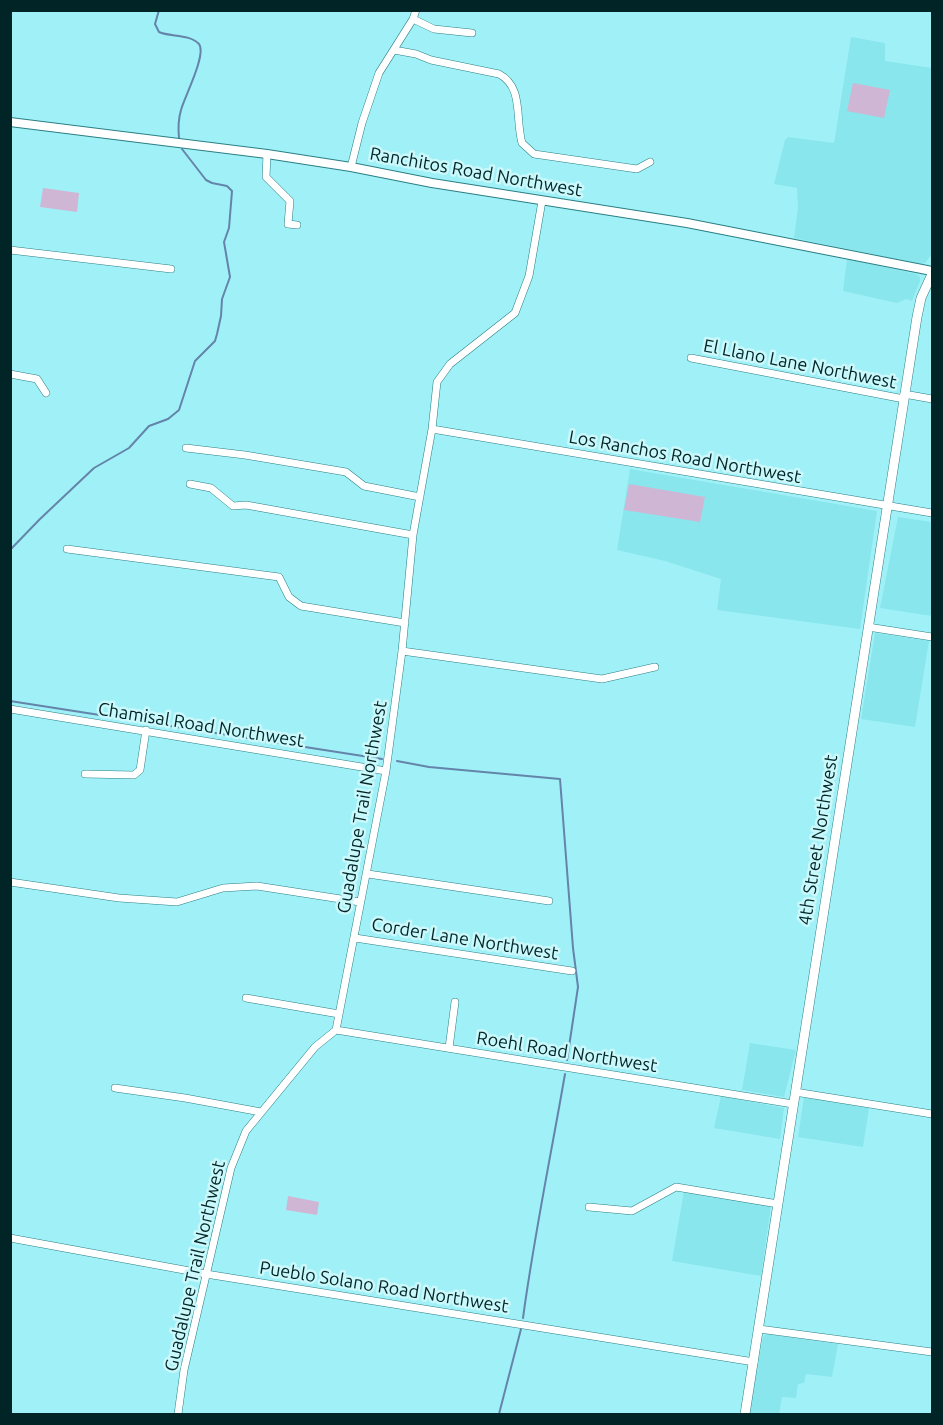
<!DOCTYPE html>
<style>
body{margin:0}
#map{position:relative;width:943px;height:1425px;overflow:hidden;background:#a0f1f7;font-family:Ubuntu,sans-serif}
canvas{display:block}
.frame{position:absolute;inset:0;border:12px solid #012527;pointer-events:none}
</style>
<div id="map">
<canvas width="943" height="1425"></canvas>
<div class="frame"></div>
</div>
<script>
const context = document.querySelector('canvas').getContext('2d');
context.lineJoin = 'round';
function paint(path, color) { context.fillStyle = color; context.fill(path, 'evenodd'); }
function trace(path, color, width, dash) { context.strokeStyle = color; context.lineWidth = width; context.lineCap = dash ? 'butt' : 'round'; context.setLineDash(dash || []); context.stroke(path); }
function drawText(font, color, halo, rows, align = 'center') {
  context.font = font + ' Ubuntu,sans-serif'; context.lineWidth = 5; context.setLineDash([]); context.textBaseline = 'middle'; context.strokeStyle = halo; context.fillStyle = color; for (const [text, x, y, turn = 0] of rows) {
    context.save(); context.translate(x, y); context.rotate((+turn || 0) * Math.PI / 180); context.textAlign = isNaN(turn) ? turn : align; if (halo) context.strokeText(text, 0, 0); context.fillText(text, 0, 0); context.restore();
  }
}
const built = new Path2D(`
 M851,37L885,43V61L932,68V254L925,263L921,264L794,238L798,208L797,188L774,184L785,140L788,137L834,143Z
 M847,259L916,274L920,277V281L912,301L906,299L897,303L843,291Z
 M630,469L877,511L860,629L717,610L721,579L665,561L617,550Z
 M898,517L932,522V616L880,608Z
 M875,633L929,641L915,727L861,719Z
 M750,1043L796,1050L784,1097L742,1090Z
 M721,1096L784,1108L780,1139L714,1128Z
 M804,1097L869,1108L863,1147L798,1137Z
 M685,1185L772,1199L761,1276L672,1261Z
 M766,1334L838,1344L832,1377L806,1374L804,1383L798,1384L796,1398L782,1397L779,1414H749L763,1337Z`);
const green = new Path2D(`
 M853,83L890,90L884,118L847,111Z
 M43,188L79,193L77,212L40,207Z
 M629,484L705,497L700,522L624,510Z
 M288,1196L319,1202L317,1215L286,1210Z`);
const stream = new Path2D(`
 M159,10L155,24L159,32C170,37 190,34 199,44C207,54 184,98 181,110C178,120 178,128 179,138
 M10,550L40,519L94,468L129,448L149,426L168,419L179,410L195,361L215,341L217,334L221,316L222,299L230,277L224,242L229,228L232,191L227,186L212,183L206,180L182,149
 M10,701L382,759
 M397,761L429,767L560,779L573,948L578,987L567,1060
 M523,1318C534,1236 551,1155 565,1074
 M499,1414L521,1329`);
const minor = new Path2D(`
 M413,19L434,29L472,33
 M394,50L416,54L431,60L499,74C524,87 515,119 522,143L534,154L637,169L650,162
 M267,154L266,177L290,201L288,224L297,225
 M351,167L362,123L379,73L413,19L416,10
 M10,250L171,269
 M691,358L904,399
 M10,374L37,379L46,393
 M904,394L932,399
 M432,429L932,513
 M186,448L245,455L346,472L364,486L420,497
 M190,484L211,488L233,506L246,505L413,535
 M67,549L279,577L289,597L301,606L405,623
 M868,627L932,637
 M402,651L602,679L655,667
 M10,709L386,771
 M85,774L134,775L140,770L146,730
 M368,874L549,901
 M10,882L119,898L177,902L223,888L257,886L360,902
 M355,938L572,971
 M246,998L339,1014
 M336,1030L793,1104
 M449,1048L455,1002
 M115,1088L185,1098L261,1112
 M795,1092L932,1114
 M589,1207L632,1211L676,1187L778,1204
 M10,1238L206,1274L754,1362
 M759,1329L932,1352
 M178,1414L184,1370L231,1168L246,1131L315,1047L336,1030L386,771L402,651L413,535L432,429L437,382L450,364L515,313L529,276L542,201`);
const tertiary = new Path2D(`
 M10,122L267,154L351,167L432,183L687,223L932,271`);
const secondary = new Path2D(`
 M745,1414L917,317L921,298L932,274`);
const streetNames = [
 ["Ranchitos Road Northwest",476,172,10],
 ["El Llano Lane Northwest",800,364,11],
 ["Los Ranchos Road Northwest",685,457,10],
 ["Chamisal Road Northwest",201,725,9],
 ["Guadalupe Trail Northwest",362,807,-80],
 ["4th Street Northwest",818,840,-81],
 ["Corder Lane Northwest",465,939,9],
 ["Roehl Road Northwest",567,1052,9],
 ["Guadalupe Trail Northwest",195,1266,-77],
 ["Pueblo Solano Road Northwest",384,1287,9]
];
paint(built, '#89e6ec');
paint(green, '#d0b6d5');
trace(stream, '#6484aa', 2);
trace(minor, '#2a7f84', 8);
trace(tertiary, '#2a7f84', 10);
trace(secondary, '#2a7f84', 10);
trace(minor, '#fff', 7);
trace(tertiary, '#fff', 8);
trace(secondary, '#fff', 9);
drawText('18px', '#012527', '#caf8fb', streetNames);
</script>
